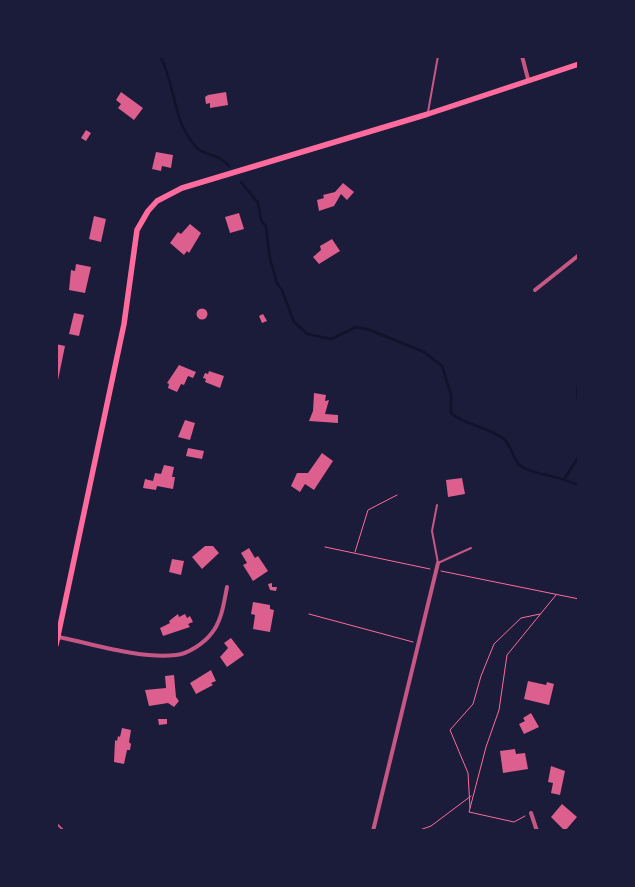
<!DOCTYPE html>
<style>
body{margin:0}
#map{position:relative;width:635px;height:887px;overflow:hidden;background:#1b1b3a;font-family:Quicksand,sans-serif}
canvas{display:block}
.frame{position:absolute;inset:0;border:58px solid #1b1b3a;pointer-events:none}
</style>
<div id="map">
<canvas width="635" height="887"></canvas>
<div class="frame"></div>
</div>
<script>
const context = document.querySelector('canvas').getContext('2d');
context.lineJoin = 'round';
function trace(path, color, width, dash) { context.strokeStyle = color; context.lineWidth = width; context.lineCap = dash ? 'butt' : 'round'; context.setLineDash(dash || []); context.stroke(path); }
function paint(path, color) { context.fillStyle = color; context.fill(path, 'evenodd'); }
const stream = new Path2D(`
 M160,56C176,85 172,121 196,147C206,157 216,152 229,166
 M241,182L258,203L261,220L266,227L270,259L277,283L282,290L294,322L307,334L331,339L356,327L370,330L424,352L442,366L451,395V413C468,427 488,426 505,440C513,448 513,463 524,468C542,477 558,474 579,486
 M579,381L577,390L579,409
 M565,478L579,456`);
const building = new Path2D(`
 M121,92L143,108L134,120L118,108L121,104L116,100Z
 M226,92L228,105L210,108V103L206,104L205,97L208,95Z
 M86,130L91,133L86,141L81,138Z
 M156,152L173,155L171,168L162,166L161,171L152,169Z
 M343,183L354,192L347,200L341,194L334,206L319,211L317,200L324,198L323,195L335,192Z
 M239,213L244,229L230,233L225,217Z
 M94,216L106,219L101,242L89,239Z
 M190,224L201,233L189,253L187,251L184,255L170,243L178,232L181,234Z
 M332,239L340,251L319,264L313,257L321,250L320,246Z
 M76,264L91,267L85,293L69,290L71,270L75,271Z
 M196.5 314a5.5 5.5 0 1 1 11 0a5.5 5.5 0 1 1-11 0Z
 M74,313L84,315L79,336L69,334Z
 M263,314L267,321L262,323L259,316Z
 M56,344L65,346L57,385H56Z
 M179,365L196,372L193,378L188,376L184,385L181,384L177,392L168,388L169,384L167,383Z
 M209,371L224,376L220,388L205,382L206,379L203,378L205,373L208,374Z
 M314,393L326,395L325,401L329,400L325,414L338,415V423L309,421L313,411Z
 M185,420L195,423L190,440L178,437Z
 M188,448L204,451L202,459L186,456Z
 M322,453L333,461L314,490L305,484L300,492L291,486L297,473H308Z
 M164,465L174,467L172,477H175L173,489L157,486L156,490L143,488L145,479L153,481L155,473L161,474Z
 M462,478L465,494L448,497L446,480Z
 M205,546H213L219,553L202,569L192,557Z
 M249,548L255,558L258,556L268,571L253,581L243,565L247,563L241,553Z
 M172,559L184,561L181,575L169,572Z
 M272,583V587H277L276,591L270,590L268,584Z
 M253,602L270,605V609L274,610L270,632L253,629L255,615L251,614Z
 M178,614L179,617L185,614L187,618L190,616L193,622L188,624L190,627L163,636L160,628L170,623L169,621Z
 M231,638L244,655L227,667L220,657L228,648L224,643Z
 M211,670L216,681L211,683L213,685L196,694L190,683Z
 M174,675L176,697L179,701L174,707L168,703L149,706L145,690L166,688L165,676Z
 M528,681L546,685L547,682L554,684L549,705L524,699Z
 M531,713L539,727L524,734L519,724L525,721L523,718Z
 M158,719H167V724L159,725Z
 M122,728L131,730L129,742L131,744L130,750H127L124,764L114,762L115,740L117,741L118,736L120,737Z
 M515,749L516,754L525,753L528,769L503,773L500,751Z
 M551,766L565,771L560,795L551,793L553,783L548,782Z
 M562,804L577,817L565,831L551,817Z`);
const path = new Path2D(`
 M325,547L430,569
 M355,552L368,510L397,495
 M441,571L579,599
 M309,614L413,642
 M470,808L468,773L450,730L473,704L481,676L494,644L521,618L540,614
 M525,816L514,822L469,812L486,747L499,710L507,655L556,595
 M417,831L431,826L471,796`);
const service = new Path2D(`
 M428,112L438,56
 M437,505L432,531L438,563L471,548
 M58,825L64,831`);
const minor = new Path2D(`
 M522,56L528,79
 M535,290L579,255
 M58,637C94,644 139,659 176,655C188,654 204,643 211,634C222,621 224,602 227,587
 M531,813L537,831
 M373,831L438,563`);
const secondary = new Path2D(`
 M56,645L124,324L137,230L148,211L157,201L182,188L428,114L579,64`);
trace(stream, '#12122b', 2.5);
paint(building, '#dd5f8e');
trace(path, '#ff6b9d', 1);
trace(service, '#c65784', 2);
trace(minor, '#c65784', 4);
trace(secondary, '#ff6b9d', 5.5);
</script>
